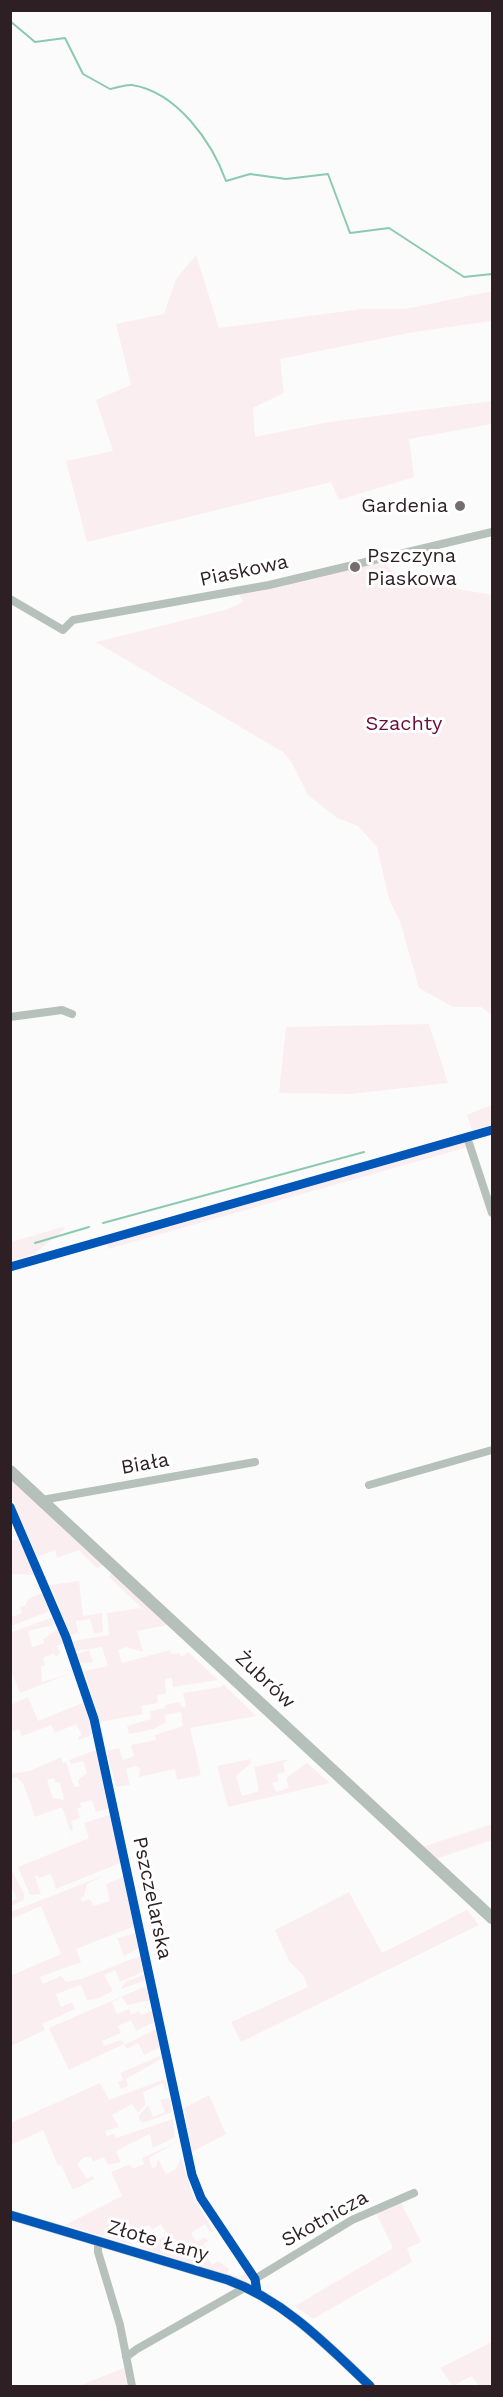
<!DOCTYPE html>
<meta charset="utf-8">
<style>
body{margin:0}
#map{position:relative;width:503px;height:2397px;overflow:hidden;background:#fbfbfb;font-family:"Work Sans",sans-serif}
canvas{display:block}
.frame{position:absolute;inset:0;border:12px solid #2d1f23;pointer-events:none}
</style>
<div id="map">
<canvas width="503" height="2397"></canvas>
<div class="frame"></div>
</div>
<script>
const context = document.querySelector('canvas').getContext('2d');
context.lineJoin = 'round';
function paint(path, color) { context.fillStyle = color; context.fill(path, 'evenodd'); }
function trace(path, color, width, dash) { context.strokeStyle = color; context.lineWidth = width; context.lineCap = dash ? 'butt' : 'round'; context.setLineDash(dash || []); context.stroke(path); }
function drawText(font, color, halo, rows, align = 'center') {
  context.font = font + ' "Work Sans",sans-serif'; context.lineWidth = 6; context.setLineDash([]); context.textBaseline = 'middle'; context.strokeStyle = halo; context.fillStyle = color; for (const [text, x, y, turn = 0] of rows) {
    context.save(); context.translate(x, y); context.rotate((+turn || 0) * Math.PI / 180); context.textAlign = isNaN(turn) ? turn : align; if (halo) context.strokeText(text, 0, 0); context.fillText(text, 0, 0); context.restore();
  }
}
const green = new Path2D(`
 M196,255L219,328L362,309H405L492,291V321L414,332L280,359L284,393L253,408L255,437L329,422L492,401V424L409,439L414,477L339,500L331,482L87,542L66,461L113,451L96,400L131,385L116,324L164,314L176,279Z
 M381,557L390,569L405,579L492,595V1015L481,1007H453L419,988L400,921L389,899L377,847L358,826L337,818L308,795L292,763L283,752L96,642L225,610L243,602L237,590Z
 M429,1024L448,1083L351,1094L279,1093L286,1027Z
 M492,1105V1125L472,1130L467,1115Z
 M464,1141L468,1147L108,1249L107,1244Z
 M62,1227L66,1228L34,1254L11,1261V1242Z
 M10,1477L104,1565L97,1568L79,1550L57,1558L55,1550L37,1557L11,1496Z
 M11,1537L13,1541L18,1539L35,1575L11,1574Z
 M112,1571L178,1634L167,1625L137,1631L143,1652L126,1647L118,1650L122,1663L170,1650L172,1654L179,1653L182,1657L188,1652L218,1680L173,1687L172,1678L165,1679L166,1694L157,1695L158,1703L141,1706L143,1714L100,1722L84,1671L108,1666L102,1647L76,1651L73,1641L109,1635L107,1613L141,1608L146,1612L109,1577Z
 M79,1581L83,1616L102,1613L103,1632L94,1633L90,1619L76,1621L78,1633L70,1635L50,1585Z
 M42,1593L49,1609L47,1612L11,1626V1611L13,1617L22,1613L20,1607L25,1606L28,1599Z
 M53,1617L54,1625L28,1631L32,1647L44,1643L43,1639L58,1629L64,1643L57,1646L59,1651L61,1650L58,1656L56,1657L54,1653L43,1658L45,1665L41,1667L42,1682L72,1673L20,1693L11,1670L10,1633Z
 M89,1650L93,1662L81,1664L77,1654Z
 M223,1684L256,1716L190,1728L201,1775L177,1780L175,1769L139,1777L140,1768L135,1766L126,1769L130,1785L116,1787L107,1751L119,1748L123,1760L134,1756L131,1745L156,1740L155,1735L183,1726L181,1712L165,1715L166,1722L154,1729L129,1734L127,1726L151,1719L150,1711L165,1708V1705L180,1702L181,1707H186L183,1693L221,1687Z
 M28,1697L38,1721L85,1702L92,1735L79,1740L78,1737L82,1735L76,1724L55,1733L51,1725L22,1736L19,1729L11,1732V1705Z
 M96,1750L110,1808L96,1812L92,1800L80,1803L81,1807L77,1809L80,1818L71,1821L73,1830L70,1831L75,1844L89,1838L84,1823L112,1814L122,1860L120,1863L56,1889L51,1874L39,1878L38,1875L35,1876L41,1894L30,1895L18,1867L75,1844L62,1807L35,1817L23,1783L16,1777L11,1779L10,1774L30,1771L61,1757L63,1763L66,1762L74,1787L80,1786L78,1780L87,1773L83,1761L71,1764L69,1760ZM54,1778L56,1783L60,1782L64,1800L53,1798L47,1780Z
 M250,1759L251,1763L236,1776L242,1796L259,1791L254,1767L289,1759L283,1763L285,1772L277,1774L279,1781L272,1783L276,1792L289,1788L286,1778L307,1763L330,1783L228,1807L217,1766Z
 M492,1824V1840L436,1859L422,1847Z
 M11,1869L24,1894V1900L11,1906V1902L17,1898L11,1886Z
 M110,1873L87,1884L84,1896L80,1898L82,1902L90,1899L93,1906L110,1901L106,1884L124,1877L135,1926L76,1949L81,1962L40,1977L43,1984L61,1976L66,1982L81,1979L142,1955L145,1971L120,1982L115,1970L104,1975L113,1991L97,1999L87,2000L81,1985L56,1994L61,2007L72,2002L75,2009L42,2024L45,2030L11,2046L10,1976L61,1954L41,1906L11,1919V1912Z
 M349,1892L382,1953L467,1910L479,1925L241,2042L231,2022L308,1987L304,1976L289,1961L275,1930Z
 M136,1933L139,1948L124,1956L117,1938Z
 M146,1974L144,1981L121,1989L125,1982Z
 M146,1986L149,1988L152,2000L127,2005L122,1997L112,2002L117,2014L129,2009L131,2015L139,2011L141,2015L154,2010L156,2021L136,2031L131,2020L118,2026L121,2033L102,2041L104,2046L120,2040L126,2044L156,2029L160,2047L144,2055L138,2043L127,2049L124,2044L69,2070L49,2028Z
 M162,2055L163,2058L126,2079L128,2086L121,2089L118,2082L123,2080L120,2073Z
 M165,2079L168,2090H165L163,2083L143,2092L146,2104L138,2113L132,2104L112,2115L119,2127L105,2131L107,2136L114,2134L116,2138L173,2119L175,2137L153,2148L150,2134L116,2151L121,2162L108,2165L104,2157L93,2162L91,2157H85L77,2164L87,2179L93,2176L94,2179L73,2190L61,2165L58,2166L43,2130L11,2145V2123L100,2083L109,2100Z
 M209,2095L226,2134L192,2152L184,2108Z
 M170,2098L172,2112L143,2123L139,2120V2116L148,2105L153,2117L165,2112L160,2100Z
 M177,2142L149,2158L152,2168L156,2167L158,2159L166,2174L176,2169L181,2158L194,2199L214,2231L211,2233L205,2224L191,2233L197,2242L205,2237L208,2241L203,2244L206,2249L203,2251L212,2265L218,2261L229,2269L227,2273L240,2277L247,2271L249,2279L246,2282L140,2247L148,2239L154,2243L167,2234L161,2224L152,2230L149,2225L131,2236L133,2245L65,2225L122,2196L111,2172L130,2164L133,2169L144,2164L142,2158Z
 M400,2201L421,2242L407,2248L412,2262L313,2319L295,2306L393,2248L376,2213Z
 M492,2342V2386H479L471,2376L453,2386L440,2368Z
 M124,2368L127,2386H79Z`);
const stream = new Path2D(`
 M10,21L35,42L65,38L83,74L110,89C117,88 126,84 132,85C177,92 212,142 226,181L250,174L286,179L328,174L350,233L389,228L464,277L492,274
 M103,1223L364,1152
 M35,1243L89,1227`);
const minor = new Path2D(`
 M10,599L63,630L73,620L269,585L492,532
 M10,1017L62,1010L72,1014
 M467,1137L492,1213
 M10,1267L492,1130
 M369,1485L492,1450
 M42,1500L255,1462
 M10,1507L66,1637L94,1719L192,2175L201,2198L255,2279L257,2292
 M98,2242V2252L120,2325L132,2386
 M255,2279L352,2220L414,2193
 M126,2357L137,2349L246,2287`);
const tertiary = new Path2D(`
 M10,2215L228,2280C285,2301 327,2345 370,2386`);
const secondary = new Path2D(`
 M10,1471L492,1918`);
const cycleway = new Path2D(`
 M10,1267L492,1130
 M10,1507L66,1637L94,1719L192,2175L201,2198L255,2279L257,2292
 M10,2215L228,2280C285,2301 327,2345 370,2386`);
const markers = [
 [460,506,6,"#756c6f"],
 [355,567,6,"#756c6f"]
];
const poiNames = [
 ["Gardenia",448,506],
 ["Pszczyna",367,556,"left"],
 ["Piaskowa",367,579,"left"]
];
const streetNames = [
 ["Piaskowa",244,571,-12],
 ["Biała",145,1464,-10],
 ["Żubrów",265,1680,43],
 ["Pszczelarska",152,1898,78],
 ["Skotnicza",325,2219,-29],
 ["Złote Łany",158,2241,16]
];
const parkNames = [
 ["Szachty",404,724]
];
paint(green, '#fbeef1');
trace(stream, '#8ccaaf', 2);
trace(minor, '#b7c1bc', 8);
trace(tertiary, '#b7c1bc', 10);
trace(secondary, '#b5c0ba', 12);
trace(cycleway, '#0057b8', 9);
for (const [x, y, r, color] of markers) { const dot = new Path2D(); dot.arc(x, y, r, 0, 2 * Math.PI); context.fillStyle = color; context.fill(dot); trace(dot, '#fff', 2); }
drawText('20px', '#2d1f23', '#fff', poiNames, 'right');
drawText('20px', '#2d1f23', '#fff', streetNames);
drawText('20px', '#6c0a38', '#fff', parkNames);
</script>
